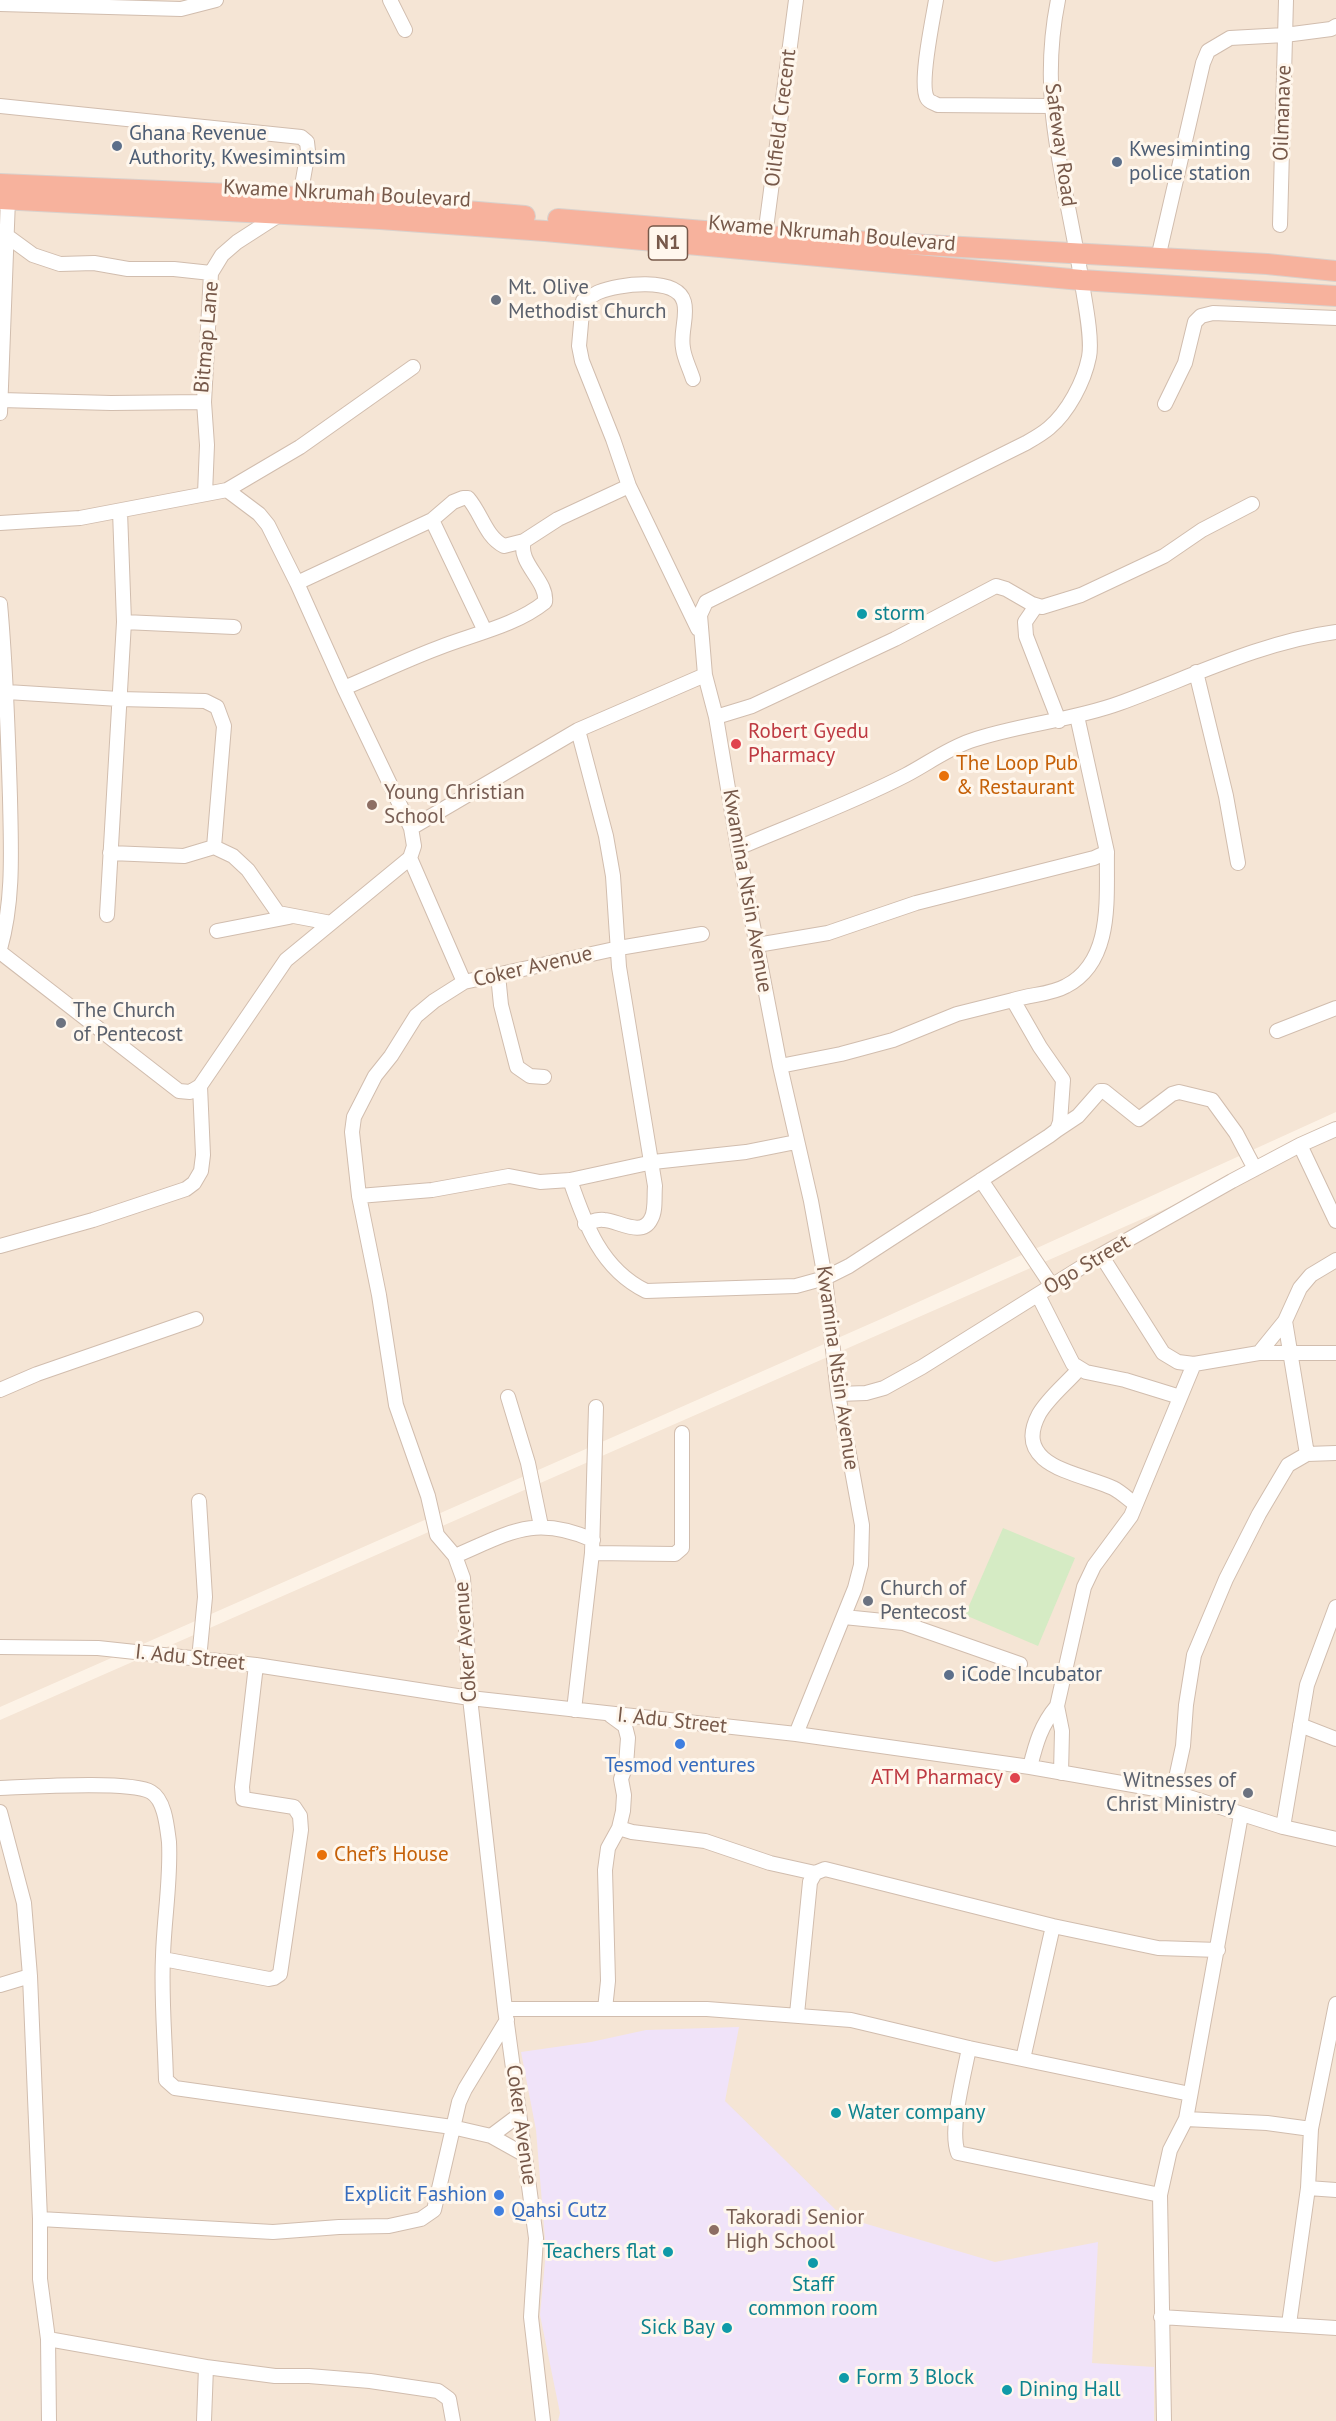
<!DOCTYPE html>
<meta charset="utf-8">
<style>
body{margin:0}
canvas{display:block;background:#fdf3e7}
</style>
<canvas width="1336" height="2421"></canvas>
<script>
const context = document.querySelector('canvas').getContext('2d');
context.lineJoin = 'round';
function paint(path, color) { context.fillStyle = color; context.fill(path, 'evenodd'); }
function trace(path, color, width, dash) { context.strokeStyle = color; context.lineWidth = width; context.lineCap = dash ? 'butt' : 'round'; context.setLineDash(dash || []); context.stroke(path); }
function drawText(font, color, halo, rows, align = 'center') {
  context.font = font + ' "PT Sans",sans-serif'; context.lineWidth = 6; context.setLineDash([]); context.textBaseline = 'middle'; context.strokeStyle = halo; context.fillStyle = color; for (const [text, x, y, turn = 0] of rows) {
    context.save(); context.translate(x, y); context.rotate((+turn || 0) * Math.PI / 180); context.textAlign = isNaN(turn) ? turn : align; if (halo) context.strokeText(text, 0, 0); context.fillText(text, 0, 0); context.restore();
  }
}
const residential = new Path2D(`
 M0,0H1336V1112L881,1319L0,1707Z
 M1336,1134V2421H0V1720Z`);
const education = new Path2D(`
 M739,2027L725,2101L843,2217L995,2262L1098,2242L1092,2363L1154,2367V2421H558L560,2413L540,2315L546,2251L536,2130L521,2052L591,2042L646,2030Z`);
const green = new Path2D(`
 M1003,1528L1075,1558L1038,1646L965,1615Z`);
const minor = new Path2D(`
 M390,0L405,30
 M936,0C933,19 919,83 927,98C929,102 934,103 938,105L1051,106
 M0,4L181,9L216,0
 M0,106L301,137L307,142L308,151L300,197
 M1280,225L1286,0
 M7,236L33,255L60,264L94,263L128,269H174L211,273
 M765,236L796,0
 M1158,258L1203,63L1208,51L1230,38L1285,35L1331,29L1336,26
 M693,379C690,369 684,358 683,348C680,333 688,316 684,302C677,276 618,284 599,292C594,294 589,298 583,301L579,346L582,361L613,439L629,486L698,629
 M1,400L111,403L204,402
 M1165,404L1185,363L1195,322L1201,316L1213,313L1336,318
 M0,413L8,199
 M227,490L259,514L268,525L297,583L344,688
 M205,494L207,445L204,402L211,273L222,255L237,242L282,213
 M432,520L485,631
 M0,523L80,518L227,490L300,447L413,367
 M297,583L432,520L453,502L463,498H468C482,514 485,536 504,546L524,541
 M0,604C6,669 8,733 10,798C11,848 14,900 0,949
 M1036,606L1025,622L1026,636L1059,721
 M124,622L234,627
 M1196,672L1226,796L1238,863
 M7,692L119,699L205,701L217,707L224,726L214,847
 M716,717L752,706L895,639L996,586L1006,589L1032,604L1042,607L1081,595L1164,556L1202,530L1252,504
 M578,730L606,836L613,876L619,967L655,1186C654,1196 656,1211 651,1219C642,1238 617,1220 604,1220C597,1219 591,1222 585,1224
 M411,828L344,688C375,675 406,660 438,648C473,634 515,626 545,602C548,581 517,563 524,541L558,519L629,486
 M738,848C794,824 852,803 906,775C927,764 947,749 970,741C1019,724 1071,721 1120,703C1191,677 1261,642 1336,632
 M110,853L184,856L214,847L233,856L248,870L278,913L331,923
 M410,858L464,982
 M107,915L124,622L120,511
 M217,931L289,917
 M757,945L828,933L916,903L1094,858L1107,852L1077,716
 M0,952L179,1091L190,1092L200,1086
 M498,975L501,1005L517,1067L530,1076L544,1077
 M1013,1000C1031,994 1050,995 1066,986C1114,961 1106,897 1107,852
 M1277,1031L1336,1008
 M1057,1130L1078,1116L1100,1091H1104L1139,1119L1172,1094L1179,1092L1212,1100L1236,1133L1255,1169
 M1300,1145L1336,1221
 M570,1180C585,1224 601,1269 646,1291L796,1286L825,1278L849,1266L1049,1136L1057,1130L1060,1122L1063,1080L1040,1047L1013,1000L957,1014L893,1040L841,1054L780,1066
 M981,1180L1052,1286
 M359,1196L432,1190L509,1176L540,1182L570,1180L653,1162L746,1152L796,1142
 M0,1246L93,1220L186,1189L194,1183L201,1171L203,1155L200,1086L286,960L410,858L414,846L411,828L578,730L705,675
 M1101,1255L1163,1353L1178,1362L1194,1364
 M1038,1295L1073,1364L1086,1372L1125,1380L1180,1397
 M1259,1353L1285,1321
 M1079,1369C1066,1384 1049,1397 1039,1414C1011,1467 1081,1473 1113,1488C1121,1492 1128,1499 1135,1504
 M0,1390L37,1374L196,1319
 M838,1394L866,1393L884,1388L922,1367L1101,1255L1232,1181L1300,1145L1336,1129
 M508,1397L528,1463L541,1526
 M1307,1454L1285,1321L1300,1288L1311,1275L1336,1260
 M592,1553L675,1554L682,1548V1433
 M455,1556C509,1533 534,1514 593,1540
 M844,1617L903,1623L1020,1664
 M0,1647L98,1648L256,1665L470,1698L796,1734L1030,1767L1173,1792L1283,1827L1336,1839
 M199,1659L205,1597L199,1501
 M574,1710L592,1553L596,1407
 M1300,1725L1336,1739
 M796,1734L855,1588L861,1565L862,1525L838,1394L825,1278L811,1201L780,1066L738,848L716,717L705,675L700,615L706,602L1026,443C1033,439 1042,434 1049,428C1068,412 1084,382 1089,357C1093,337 1083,293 1080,271C1064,175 1038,99 1058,0
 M1030,1767C1036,1743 1041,1725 1057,1706
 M1061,1773L1062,1731L1057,1706L1084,1587L1094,1566L1131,1516L1194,1364L1259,1353H1336
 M0,1788C28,1787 131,1780 151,1792C165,1800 167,1827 169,1842C171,1879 164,1919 163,1956C161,1997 165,2039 166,2080L175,2088L452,2127L491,2136L525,2155
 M1173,1792L1183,1746L1186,1705L1194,1655L1226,1579L1259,1514L1288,1465L1307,1454L1336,1453
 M0,1812L24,1903L30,1976L40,2219V2279L48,2339L49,2421
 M1283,1827L1307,1685L1336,1607
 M619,1828L632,1832L705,1841L770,1863L815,1873
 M163,1959L269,1979L274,1978L280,1974L301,1830L300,1816L294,1807L243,1799L242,1787L256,1665
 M0,1985L30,1976
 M505,2009H707L851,2020L969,2048L1190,2094
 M605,2009L608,1981L605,1870L608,1848L619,1828L623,1811L624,1795L621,1779L626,1765L628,1738L625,1726L610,1715
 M797,2014L810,1882L815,1873L825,1869L1053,1926L1158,1948L1218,1950
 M969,2048C964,2075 949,2129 958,2153L1160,2195
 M1023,2059L1053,1926
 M1186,2119L1267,2123L1311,2129L1336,2004
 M491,2136L519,2115
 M1308,2188L1311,2129
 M40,2219L273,2232L339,2227L389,2226L421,2219L434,2210L459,2102L465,2089L507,2020
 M1161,2317L1336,2328
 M1289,2324L1308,2188L1336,2190
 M48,2339L206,2367L204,2421
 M206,2367L275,2376H309L370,2381L438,2391L449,2399L453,2421
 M543,2421L531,2317L536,2238L505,2009L470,1698L463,1578L455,1556L437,1535L428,1496L396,1405L379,1295L359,1196L352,1132L354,1117L375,1076L391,1056L416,1016L434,1001L464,982L619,948L702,934
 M1164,2421L1160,2195L1170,2150L1186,2119L1241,1815`);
const highway = new Path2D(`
 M0,184L300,197L525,216
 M0,199L380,219L545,231L1081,280L1336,296
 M558,219L765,236L1267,264L1336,271`);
const markers = [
 [117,146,6,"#5c6f8a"],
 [1117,162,6,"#5c6f8a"],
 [496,300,6,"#6b7280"],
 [862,614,6,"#0f9aa8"],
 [736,744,6,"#e0444e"],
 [944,776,6,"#e8710a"],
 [372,805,6,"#8d6e63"],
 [61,1023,6,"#6b7280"],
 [868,1601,6,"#6b7280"],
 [949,1675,6,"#5c6f8a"],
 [680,1744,6,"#3f7fe0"],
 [1015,1778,6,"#e0444e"],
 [1248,1793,6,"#6b7280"],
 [322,1855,6,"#e8710a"],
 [836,2113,6,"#0f9aa8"],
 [499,2195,6,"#3f7fe0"],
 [499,2211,6,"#3f7fe0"],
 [714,2230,6,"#8d6e63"],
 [668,2252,6,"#0f9aa8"],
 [813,2263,6,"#0f9aa8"],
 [727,2328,6,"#0f9aa8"],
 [844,2378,6,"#0f9aa8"],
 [1007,2390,6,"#0f9aa8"]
];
const shields = [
 [668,243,39]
];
const shieldNames = [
 ["N1",668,243]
];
const streetNames = [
 ["Oilmanave",1283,113,-88],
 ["Oilfield Crecent",781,118,-83],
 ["Safeway Road",1060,145,82],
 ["Kwame Nkrumah Boulevard",347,194,3],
 ["Kwame Nkrumah Boulevard",832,234,5],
 ["Bitmap Lane",207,337,-85],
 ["Kwamina Ntsin Avenue",747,891,80],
 ["Coker Avenue",533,967,-13],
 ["Ogo Street",1087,1265,-31],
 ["Kwamina Ntsin Avenue",837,1368,82],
 ["Coker Avenue",466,1642,-94],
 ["I. Adu Street",190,1658,6],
 ["I. Adu Street",672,1721,6],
 ["Coker Avenue",521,2125,82]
];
const serviceNames = [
 ["Ghana Revenue",129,134],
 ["Authority, Kwesimintsim",129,158],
 ["Kwesiminting",1129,150],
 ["police station",1129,174],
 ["iCode Incubator",961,1675]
];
const worshipNames = [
 ["Mt. Olive",508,288],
 ["Methodist Church",508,312],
 ["The Church",73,1011],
 ["of Pentecost",73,1035],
 ["Church of",880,1589],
 ["Pentecost",880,1613],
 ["Witnesses of",1236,1781,"right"],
 ["Christ Ministry",1236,1805,"right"]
];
const cultureNames = [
 ["storm",874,614],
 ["Water company",848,2113],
 ["Teachers flat",656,2252,"right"],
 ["Staff",813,2285,"center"],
 ["common room",813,2309,"center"],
 ["Sick Bay",715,2328,"right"],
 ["Form 3 Block",856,2378],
 ["Dining Hall",1019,2390]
];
const healthNames = [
 ["Robert Gyedu",748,732],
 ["Pharmacy",748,756],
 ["ATM Pharmacy",1003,1778,"right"]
];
const foodNames = [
 ["The Loop Pub",956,764],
 ["& Restaurant",956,788],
 ["Chef’s House",334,1855]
];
const educationNames = [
 ["Young Christian",384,793],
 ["School",384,817],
 ["Takoradi Senior",726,2218],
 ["High School",726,2242]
];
const shopNames = [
 ["Tesmod ventures",680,1766],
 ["Explicit Fashion",487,2195,"right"],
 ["Qahsi Cutz",511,2211,"left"]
];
paint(residential, '#f5e5d5');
paint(education, '#f0e3f9');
paint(green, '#d5ebc4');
trace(minor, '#d1bdae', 16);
trace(highway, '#d9d1cc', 22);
trace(minor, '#fff', 14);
trace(highway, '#f7b29d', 20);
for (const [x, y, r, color] of markers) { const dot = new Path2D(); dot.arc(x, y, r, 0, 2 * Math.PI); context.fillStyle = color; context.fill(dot); trace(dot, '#fff7ed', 2); }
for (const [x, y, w] of shields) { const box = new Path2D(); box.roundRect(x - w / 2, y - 17, w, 34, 4.5); context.fillStyle = '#fff7ed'; context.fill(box); trace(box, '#77594a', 1.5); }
drawText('bold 20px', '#77594a', null, shieldNames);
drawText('21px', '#77594a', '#fff7ed', streetNames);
drawText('21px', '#4e5e75', '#fff7ed', serviceNames, 'left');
drawText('21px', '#5b616d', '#fff7ed', worshipNames, 'left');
drawText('21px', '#0d838f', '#fff7ed', cultureNames, 'left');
drawText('21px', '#be3a42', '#fff7ed', healthNames, 'left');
drawText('21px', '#c56008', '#fff7ed', foodNames, 'left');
drawText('21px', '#785e54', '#fff7ed', educationNames, 'left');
drawText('21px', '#366cbe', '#fff7ed', shopNames);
</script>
